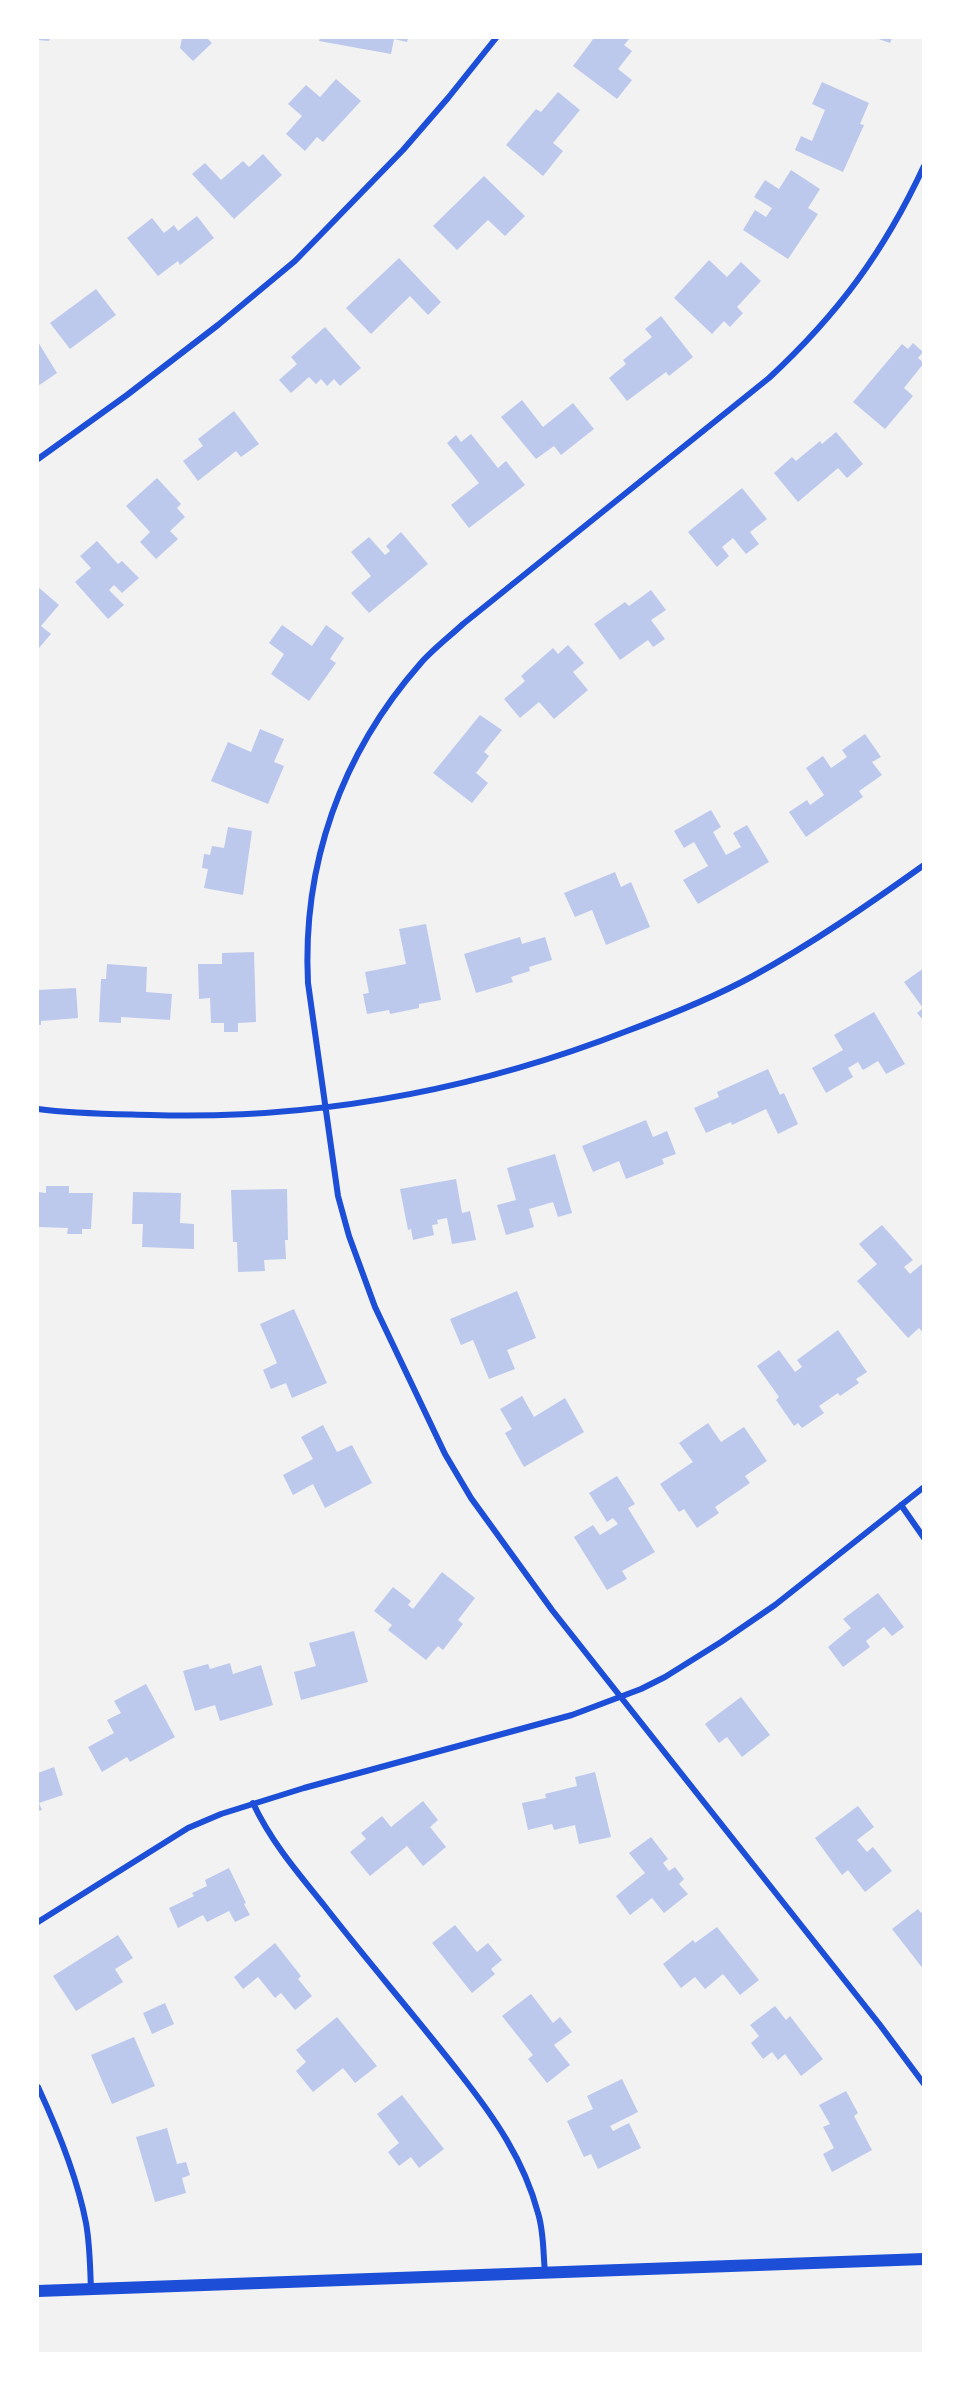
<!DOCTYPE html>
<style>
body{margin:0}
#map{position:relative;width:961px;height:2391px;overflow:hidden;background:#f2f2f2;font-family:"IBM Plex Serif",serif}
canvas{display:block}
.frame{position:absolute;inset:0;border:39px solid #fff;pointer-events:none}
</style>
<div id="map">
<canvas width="961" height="2391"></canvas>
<div class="frame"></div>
</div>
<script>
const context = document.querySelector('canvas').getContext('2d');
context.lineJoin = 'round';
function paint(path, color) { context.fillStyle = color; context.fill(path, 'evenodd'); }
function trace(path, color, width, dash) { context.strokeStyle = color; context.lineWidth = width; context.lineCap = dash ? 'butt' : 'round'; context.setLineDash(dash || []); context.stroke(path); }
const building = new Path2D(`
 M38,38H50L49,41L38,40Z
 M182,38H207L212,43L193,61L180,48Z
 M320,38H408L407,42L394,39L391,54L319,41Z
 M594,38H630L624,45L632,51L618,69L632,80L617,99L573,66Z
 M876,38H892L890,43Z
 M336,79L361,101L323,142L317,137L305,151L286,134L302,116L288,104L306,85L320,97Z
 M822,82L869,103L860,124L864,125L843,172L795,150L801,136L812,141L825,110L812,104Z
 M558,92L580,110L553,143L563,151L543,176L506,145L536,109L541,112Z
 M263,154L282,175L234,219L192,174L205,163L221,180L243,161L249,167Z
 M791,170L820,189L808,208L818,214L788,259L743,230L755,210L766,217L772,208L754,197L765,180L779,189Z
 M484,176L525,216L505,236L488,220L457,250L433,226Z
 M197,216L214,238L180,265L178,261L158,276L127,238L152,218L164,233L174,225L178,231Z
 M399,258L441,302L428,315L410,296L371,334L346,308Z
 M709,260L727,277L741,262L761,281L737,307L743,313L730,327L724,321L712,334L674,298Z
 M96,289L116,315L70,349L50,323Z
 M661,316L693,357L669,376L666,372L627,401L609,378L626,364L623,360L652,337L645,329Z
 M325,327L361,368L340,386L334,379L327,386L321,379L316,384L309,377L291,393L279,380L297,364L291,357Z
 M38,342L57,373L38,386Z
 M913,343L923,352L918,358L924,363L904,388L913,396L885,429L853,402L902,344L908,349Z
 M522,400L543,427L573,403L594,429L561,455L554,446L536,459L501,417Z
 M234,411L259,444L241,457L236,451L198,481L183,461L203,446L198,439Z
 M836,432L863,464L847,478L838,468L798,502L774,473L792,457L796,461L820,441L822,444Z
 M471,434L498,468L506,461L525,485L469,528L451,505L479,483L447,443L456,435L461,442Z
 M157,478L181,504L177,508L185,517L170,531L178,539L156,559L140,542L150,532L126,506Z
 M742,488L767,519L750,532L759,544L746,554L733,538L722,547L729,556L717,567L688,532Z
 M401,532L428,564L369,613L351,593L371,576L351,552L369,537L385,555L390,551L386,546Z
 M97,541L118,564L122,561L139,578L122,593L114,585L109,590L124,605L108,619L75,582L91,568L80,556Z
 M38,587L59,605L41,626L51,634L38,649Z
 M651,590L666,610L651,620L665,639L653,647L648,640L620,660L594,624L625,602L629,606Z
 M282,625L312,646L326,625L344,638L330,659L336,663L309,701L271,674L284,654L269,643Z
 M568,645L584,663L573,672L588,690L554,719L539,702L520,718L504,699L525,681L521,676L553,648L558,654Z
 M480,715L502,730L484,752L489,756L476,773L488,783L472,803L433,773Z
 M260,729L284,739L274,762L284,766L268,804L211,781L228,742L251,752Z
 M865,734L881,757L872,762L882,775L859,791L863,797L806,837L789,812L807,800L810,805L824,795L806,768L823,756L831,768L847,757L842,750Z
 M711,810L721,827L713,832L726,855L741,847L733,833L747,825L769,862L698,904L683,880L708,866L694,842L684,848L674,831Z
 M228,827L252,831L243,895L204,888L208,869L202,868L204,854L210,855L212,846L224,848Z
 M615,872L621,887L631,882L650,927L606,945L592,910L575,917L564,893Z
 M426,924L441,1000L419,1004V1008L390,1014L389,1010L367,1014L363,994L369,993L365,972L406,964L399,929Z
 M520,937L522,944L545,937L552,960L529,967L530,971L511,977L513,982L476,993L464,954Z
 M254,952L256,1022L238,1023V1032H224V1023H211L210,998L199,999L198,964H222V953Z
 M107,964L147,967L146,992L172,994L170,1020L121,1017V1023L99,1022L101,979H106Z
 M924,968V1021L917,1013L923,1008L904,982Z
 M76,988L78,1018L41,1021V1025H38V990Z
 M874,1012L905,1064L886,1074L878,1061L863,1070L858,1062L848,1068L853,1077L826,1093L812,1068L843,1050L834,1035Z
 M768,1069L780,1095L784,1093L798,1124L778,1134L766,1109L732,1125L731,1122L706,1133L694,1108L719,1097L717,1092Z
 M646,1120L653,1137L667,1131L676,1154L662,1159L664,1164L626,1179L619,1161L593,1172L582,1146Z
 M555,1154L572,1213L558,1217L553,1202L529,1209L534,1227L506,1235L497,1205L516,1200L507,1168Z
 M456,1179L462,1213L470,1211L476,1240L452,1244L447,1218L437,1220L438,1224L432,1225L434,1235L413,1240L411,1229L408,1230L400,1189Z
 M46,1186H69V1193H93L91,1229H82V1234H67L68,1228L39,1227L38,1192L46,1193Z
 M287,1189L288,1240H285L286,1259L264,1260L265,1271L238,1272L237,1242H233L231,1190Z
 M133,1192L181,1193L180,1223L194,1224V1249L142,1247L143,1224H132Z
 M882,1225L913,1260L904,1267L910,1274L922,1264L924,1265V1334L919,1328L908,1338L857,1281L877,1264L859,1244Z
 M517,1291L536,1338L507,1350L515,1369L489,1379L473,1340L461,1345L450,1319Z
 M294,1309L327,1383L292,1398L286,1383L271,1389L263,1370L277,1363L260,1324Z
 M838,1330L867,1372L856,1379L859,1383L840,1396L838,1393L819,1406L824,1413L802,1428L798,1423L794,1426L776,1400L779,1397L757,1366L779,1350L795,1372L802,1367L797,1360Z
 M522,1396L534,1417L565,1398L584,1432L524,1467L505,1433L512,1429L500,1409Z
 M708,1423L721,1442L744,1427L767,1461L745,1476L750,1483L715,1507L719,1513L697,1528L684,1509L679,1512L660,1484L693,1462L679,1443Z
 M323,1425L337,1452L352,1445L372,1483L325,1508L313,1484L293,1495L283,1475L313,1459L301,1437Z
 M617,1476L635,1504L628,1508L655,1552L622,1571L627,1579L607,1590L574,1537L593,1525L600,1535L618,1524L613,1518L607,1522L589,1493Z
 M442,1572L475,1598L458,1620L463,1624L443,1650L438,1646L426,1660L388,1630L392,1625L374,1611L393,1587L411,1601L408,1605L413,1609Z
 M878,1593L904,1627L892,1636L884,1627L866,1641L870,1647L843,1667L828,1647L851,1628L843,1619Z
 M354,1631L368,1682L301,1700L294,1672L316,1666L309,1643Z
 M230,1663L233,1674L261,1665L273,1705L220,1721L215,1705L195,1711L183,1671L208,1664L210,1669Z
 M146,1684L175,1737L130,1762L127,1757L102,1772L88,1747L114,1733L107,1720L121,1713L114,1701Z
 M741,1697L770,1735L742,1757L727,1737L719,1743L705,1724Z
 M54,1767L63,1795L39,1803L42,1810L38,1811V1773Z
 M595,1772L611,1837L579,1844L575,1825L554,1830L552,1824L528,1830L522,1803L546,1798L545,1794L577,1786L575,1777Z
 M423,1801L438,1820L430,1827L446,1847L423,1866L407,1846L370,1876L350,1852L366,1839L361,1833L382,1816L391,1827Z
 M858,1806L874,1827L857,1840L867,1852L873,1847L892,1871L865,1892L848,1870L842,1875L815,1838Z
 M651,1837L668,1859L663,1863L669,1871L675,1867L684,1879L679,1884L688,1894L664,1913L652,1898L630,1915L616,1896L645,1873L629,1853Z
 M229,1868L246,1903L244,1904L250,1915L235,1922L229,1911L207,1922L203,1915L178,1928L169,1908L194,1896L192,1893L207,1886L205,1880Z
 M918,1909L921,1913L924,1911V1970L892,1929Z
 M455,1925L477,1952L488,1943L502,1960L491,1969L495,1974L472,1993L432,1943Z
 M717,1927L759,1980L740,1995L723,1974L705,1989L695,1977L681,1988L663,1964L693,1940L695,1943Z
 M118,1935L133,1958L115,1969L123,1982L76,2011L53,1976Z
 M275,1943L301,1976L298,1979L312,1996L295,2010L281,1993L275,1998L258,1977L243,1989L234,1977Z
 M531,1994L553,2023L560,2017L572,2032L554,2045L570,2065L547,2083L528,2059L533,2055L502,2016Z
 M165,2003L174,2024L152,2034L143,2013Z
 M775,2006L786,2020L790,2016L823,2059L801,2076L785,2054L778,2060L772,2052L763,2059L751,2043L759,2036L750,2025Z
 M337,2017L377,2066L355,2083L343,2068L313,2092L296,2071L306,2062L296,2050Z
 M134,2037L155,2086L112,2104L91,2055Z
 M622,2079L638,2112L610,2126L613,2131L629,2123L641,2148L598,2169L591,2154L584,2157L567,2121L593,2109L587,2096Z
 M846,2091L858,2113L854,2116L872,2150L832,2172L823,2154L834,2148L823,2127L830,2124L819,2105Z
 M402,2095L444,2149L419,2168L411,2157L399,2166L388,2152L399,2143L377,2114Z
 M167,2128L177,2164L186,2162L190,2175L182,2178L186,2193L155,2202L136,2137Z`);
const minor = new Path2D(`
 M924,166C884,252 838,314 769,378L463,624C449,637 432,650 420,664C341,754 302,865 308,983L338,1196L349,1236L375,1307L445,1454L471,1498L552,1610L880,2025L924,2084
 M38,459L127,395L218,325L295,261L403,150L448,98L496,38
 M38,1109C75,1114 113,1114 151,1115C317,1120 473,1091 627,1031C670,1015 713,998 753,976C813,943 868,905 924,865
 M901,1505L924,1538
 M253,1803C270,1840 297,1872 323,1904C368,1962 416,2017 461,2075C494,2117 524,2160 538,2213C544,2232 543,2253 545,2272
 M38,1922L188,1828L221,1814L304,1788L572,1715L641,1689L665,1677L721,1642L775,1605L924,1487
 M38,2087C58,2130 77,2176 86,2223C90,2245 90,2267 91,2289`);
const secondary = new Path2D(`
 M38,2291L924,2259`);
paint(building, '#bdc9ec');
trace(minor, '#1d4ed8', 6);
trace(secondary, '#1d4ed8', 12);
</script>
